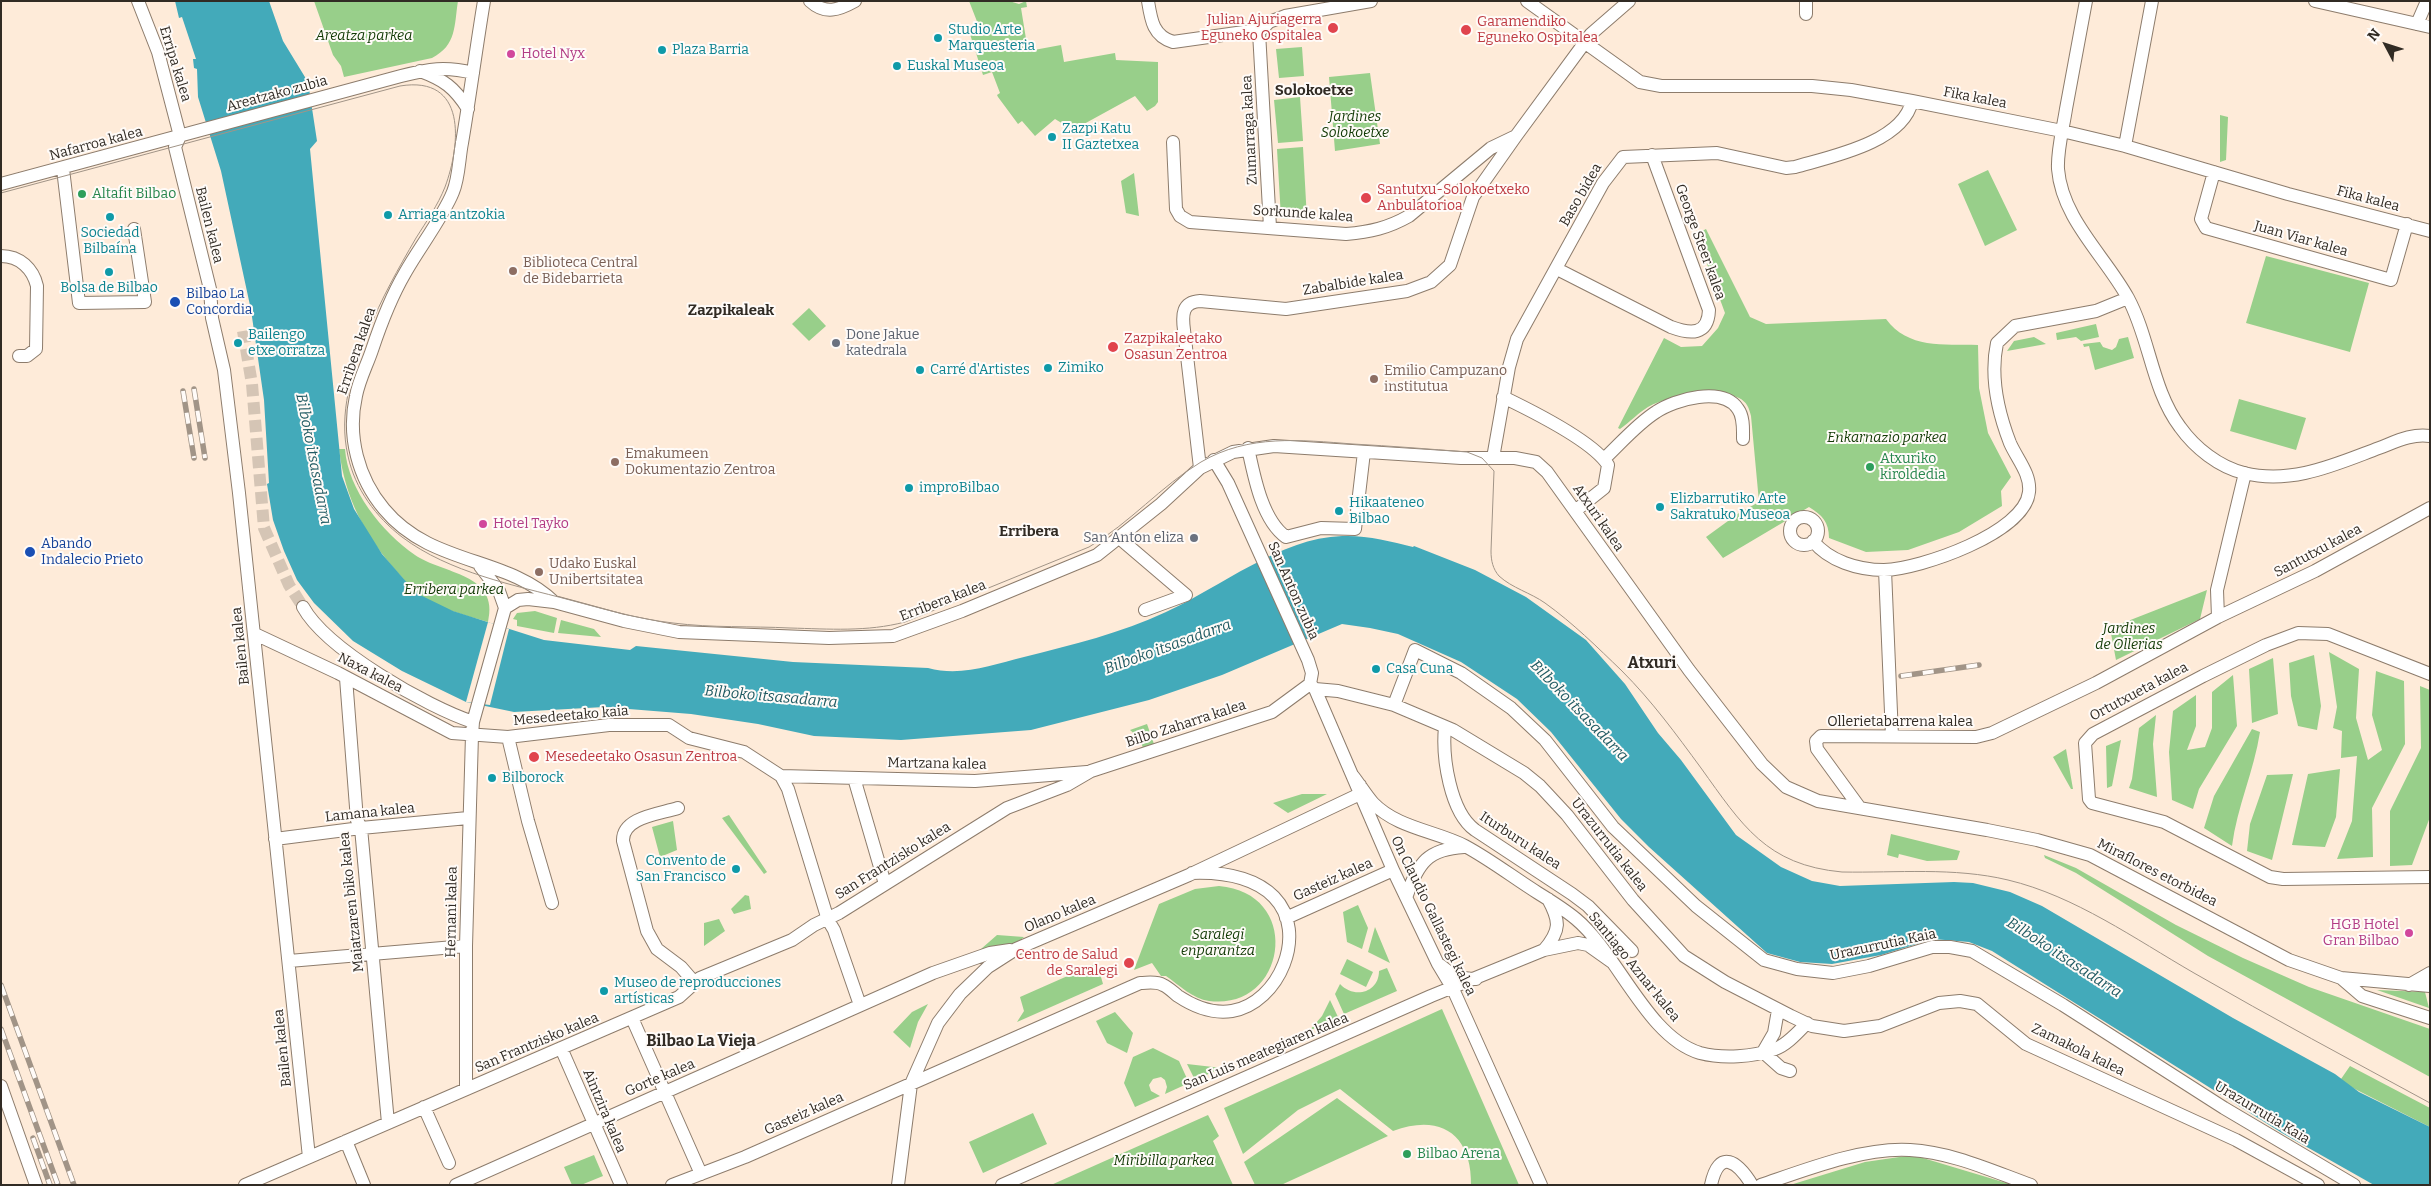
<!DOCTYPE html>
<meta charset="utf-8">
<style>
body{margin:0}
#map{position:relative;width:2431px;height:1186px;overflow:hidden;background:#feebd9;font-family:Bitter,serif}
canvas{display:block}
.frame{position:absolute;inset:0;border:2px solid #312b24;pointer-events:none}
.north{position:absolute;left:2361px;top:20px;width:50px;height:50px;-webkit-text-stroke:4px #fffbf8;paint-order:stroke;rotate:310deg;font-size:14px;font-weight:700;line-height:20px;text-align:center;color:#312b24}
.north::after{content:'';display:block;margin:auto;width:18px;height:22px;background:#312b24;clip-path:polygon(50% 0,100% 100%,50% 72%,0 100%)}
</style>
<div id="map">
<canvas width="2431" height="1186"></canvas>
<div class="frame"></div>
<div class="north">N</div>
</div>
<script>
const context = document.querySelector('canvas').getContext('2d');
context.lineJoin = 'round';
function paint(path, color) { context.fillStyle = color; context.fill(path, 'evenodd'); }
function trace(path, color, width, dash) { context.strokeStyle = color; context.lineWidth = width; context.lineCap = dash ? 'butt' : 'round'; context.setLineDash(dash || []); context.stroke(path); }
function drawText(font, color, halo, rows, align = 'center') {
  context.font = font + ' Bitter,serif'; context.lineWidth = 4; context.setLineDash([]); context.textBaseline = 'middle'; context.strokeStyle = halo; context.fillStyle = color; for (const [text, x, y, turn = 0] of rows) {
    context.save(); context.translate(x, y); context.rotate((+turn || 0) * Math.PI / 180); context.textAlign = isNaN(turn) ? turn : align; if (halo) context.strokeText(text, 0, 0); context.fillText(text, 0, 0); context.restore();
  }
}
const green = new Path2D(`
 M314,1H458C454,26 457,45 432,58L344,77L341,66L333,55Z
 M969,1H1009L1019,4L1026,1L1027,7L1021,8L1027,45H1033L1034,50L1061,45L1064,62L1115,53L1116,60L1158,62V102L1155,106L1147,111L1135,96L1073,130L1055,119L1035,136L1022,121L1018,124L998,97L997,95L1000,93L992,72L983,75L969,31L978,24Z
 M1302,47L1304,76L1279,78L1276,49Z
 M1370,73L1380,144L1335,151L1329,77Z
 M1300,97L1303,141L1278,143L1274,100Z
 M2220,115L2228,117L2226,160L2220,162Z
 M1303,147L1307,220L1281,218L1277,149Z
 M1988,170L2017,230L1985,246L1958,184Z
 M1134,173L1139,216L1126,213L1121,181Z
 M1706,229L1750,317L1766,324L1886,319C1908,349 1943,344 1978,345L1979,388L1988,433L2011,477L2001,491L2002,506L1959,532L1908,550L1866,552L1829,538C1829,522 1822,515 1809,507L1723,558L1706,537L1739,513L1759,502L1751,416C1749,408 1747,402 1739,398C1720,388 1666,396 1648,407C1638,413 1630,422 1620,429L1618,428L1664,338L1681,347L1702,346L1718,328L1725,313L1696,234Z
 M2266,256L2369,283L2350,352L2246,323Z
 M809,308L826,326L809,341L792,324Z
 M2096,324L2099,337L2081,341L2076,337L2057,340L2056,333Z
 M2034,337L2046,344L2007,351L2014,341Z
 M2128,337L2134,358L2095,370L2089,346L2084,347L2083,344L2100,342L2103,347L2112,350L2116,347L2119,339Z
 M2239,399L2306,418L2296,450L2230,431Z
 M339,449H345C348,490 382,532 415,555C442,574 500,573 488,622C464,615 438,608 417,594C410,589 405,580 399,574C365,536 345,499 339,449Z
 M2207,590L2200,619L2116,660L2110,628Z
 M535,611L557,618L554,633L517,626V620L513,619L517,613Z
 M561,620L594,629L601,637L558,633Z
 M2329,652L2359,669L2356,718L2368,760L2382,750L2372,715L2376,671L2404,681L2405,744L2372,808L2373,857L2337,859L2352,821L2357,756L2341,758L2342,731L2333,728L2337,707Z
 M2314,655L2321,706L2317,730L2298,726L2291,696L2289,663Z
 M2273,658L2278,714L2252,723L2249,669Z
 M2233,675L2237,726L2199,789L2193,809L2172,800L2169,752L2173,711L2196,695V726L2187,750L2205,747L2212,728V692Z
 M2420,686L2430,690V817L2412,865L2390,866V811L2421,748Z
 M2156,715L2153,744L2157,797L2129,788L2132,779L2139,728Z
 M1147,724L1154,744L1143,748L1140,739L1130,730Z
 M2252,729L2260,732C2254,771 2237,807 2232,846L2204,828L2214,796Z
 M2121,740L2112,786L2107,788L2106,746Z
 M2066,749L2073,789H2071L2053,757Z
 M2340,769L2336,817L2325,847L2292,845L2308,774Z
 M2293,774L2272,860L2247,851L2250,824L2267,775Z
 M1302,794H1327L1288,813L1273,803Z
 M729,815L767,872L764,874L722,818Z
 M673,821L677,850L660,857L652,827Z
 M1891,834L1960,851L1957,860L1927,861L1899,854L1898,858L1887,855Z
 M2044,855L2076,868L2176,925L2243,958L2309,987L2430,1029V1077L2208,956L2076,873L2045,858Z
 M1219,886C1304,893 1287,1011 1209,1001C1193,999 1179,985 1166,976H1161L1152,963L1134,970L1159,904L1195,889Z
 M745,895L749,896L751,909L734,914L731,909Z
 M1358,905L1368,928L1362,949L1347,942L1343,912Z
 M719,919L725,931L704,946V923Z
 M1375,927L1390,963L1368,952Z
 M997,935L1024,937L1013,947L981,949Z
 M1347,959L1373,972L1366,987L1340,974Z
 M1097,963L1103,984L1017,1022L1024,1011L1020,997Z
 M1387,968L1397,991L1344,1014L1335,994L1340,984C1354,999 1379,993 1379,971Z
 M2377,990L2425,992L2429,1008Z
 M1330,1000L1338,1017L1309,1031L1322,1016Z
 M928,1004L918,1022L910,1048L893,1032L912,1012Z
 M1442,1009L1519,1185H1471C1472,1134 1440,1113 1393,1131L1340,1089L1298,1110L1243,1154L1224,1108Z
 M1115,1012L1133,1033L1127,1053L1107,1043L1096,1021Z
 M1153,1048L1179,1061L1189,1083L1165,1094L1167,1087L1165,1080L1161,1077L1153,1079L1149,1085L1151,1091L1160,1096L1135,1107L1124,1083L1133,1057Z
 M1187,1064L1222,1068L1195,1080Z
 M2350,1066L2430,1108V1127L2349,1086L2341,1079Z
 M1337,1098L1388,1136L1281,1185H1255L1244,1162Z
 M1033,1113L1047,1144L983,1173L969,1142Z
 M1208,1115L1219,1136L1213,1141L1233,1185H1051Z
 M594,1155L603,1176L581,1185H572L564,1167Z
 M1913,1155L2013,1185H1790L1865,1162Z`);
const water = new Path2D(`
 M175,1H269L283,41L308,82L317,141L310,149L342,476L354,509L382,554L416,593L453,611L544,640L630,650L636,646L793,662L928,668C961,677 992,665 1024,657C1072,645 1121,633 1166,612C1221,587 1280,538 1342,536C1366,535 1390,541 1413,547L1414,546L1475,570L1526,597L1586,640L1625,684L1658,733L1681,760L1736,835L1781,867L1812,881L1840,886L1954,882L1973,883L2010,892L2042,906L2233,1018L2335,1074L2359,1092L2430,1127V1185H2374L2282,1133L1992,951L1969,942L1933,939L1881,955L1832,964L1800,962L1767,953L1649,847L1621,819L1551,732L1517,699L1461,662L1398,634L1370,628L1342,624L1222,675L1149,700L1031,730L901,740L814,736L758,724L691,714L604,707L514,712L466,702L402,671L353,641L314,603L297,580L284,551L273,520L267,484L269,483L264,400L251,310L221,171L198,97L197,69L194,68L193,59H196L182,17L179,18Z`);
const pier = new Path2D(`
 M488,622L509,629L490,705L466,702Z`);
const minorTunnel = new Path2D(`
 M243,331L252,384L264,528L289,585L303,607`);
const minor = new Path2D(`
 M138,1L158,52L180,136
 M484,1C476,49 470,96 462,143C459,158 459,178 453,192C443,217 419,248 405,273C391,297 381,323 372,350C367,365 359,380 356,396C347,436 358,478 384,509C431,566 507,556 554,602
 M810,1C825,15 839,10 855,1
 M1148,1C1151,20 1153,36 1173,42L1244,32H1259L1269,22L1285,16L1371,1
 M1527,1L1640,82L1661,86H1812L1851,90L1912,101L2062,131L2125,146L2288,194L2430,231
 M1806,1V14
 M2086,1C2079,37 2073,73 2066,109C2063,129 2057,150 2058,169C2062,219 2105,256 2128,298C2150,339 2152,390 2180,427C2195,448 2219,467 2244,473C2292,485 2336,464 2379,448C2395,442 2412,433 2430,436
 M2315,1L2430,27
 M2417,24L2427,1
 M1259,32L1270,227
 M420,71C444,80 454,87 468,109
 M180,136L175,147L210,289L212,318L224,370L239,493L309,1157
 M1173,142L1176,209L1180,216L1190,222L1346,234C1370,232 1388,228 1409,216L1491,148L1516,136
 M2125,146L2152,1
 M63,169L79,303L145,302L134,229
 M2214,172L2201,219L2206,228L2391,280L2407,224
 M1,184L401,76C429,69 445,66 473,73
 M1,256C20,256 33,269 37,286L36,349L27,356H19
 M1557,269L1671,327C1690,334 1708,336 1709,310L1652,155
 M1503,397C1530,410 1593,441 1608,465L1604,488L1575,511
 M1248,448C1254,476 1262,520 1286,537L1321,528L1355,529L1364,452
 M1493,458L1509,367L1517,339L1603,183L1623,157L1717,153L1786,168L1795,167C1829,157 1903,143 1912,101
 M1604,459C1621,443 1637,424 1656,412C1675,399 1723,386 1738,409C1744,417 1743,430 1743,439
 M1214,460L1228,483L1308,660L1312,673L1310,684
 M1200,468L1184,330C1182,315 1182,302 1200,301L1286,309L1407,291L1431,282L1450,265L1473,197L1516,136L1591,34L1629,1
 M1790 531a14 14 0 1 1 28 0a14 14 0 1 1-28 0Z
 M1118,537L1186,595L1145,610
 M1813,541C1829,561 1858,570 1884,570C1920,569 2025,533 2029,492C2031,474 2017,459 2010,443C1998,412 1990,376 1997,343L2015,326L2096,311L2128,298
 M480,566L499,591L505,608
 M1885,570L1892,736
 M303,607C326,649 427,707 473,722
 M505,608L518,600L528,599L554,602L624,621L679,632L829,638L893,636L962,611L1097,555L1161,504L1200,468L1233,452L1274,446L1461,458H1515L1536,462L1547,472L1689,670L1762,764L1786,787L1818,801L1987,830L2037,840L2090,855L2289,960L2341,978L2430,986
 M2218,617L2217,590L2245,473
 M255,634L338,673L452,733L508,737L609,725H669L689,738L744,752L781,776L975,781L1087,772
 M2430,674L2328,634L2298,633L2266,645L2203,676L2093,734L2085,743L2089,799L2092,803L2164,822L2270,877L2283,879L2430,877
 M346,678L357,820L361,828L388,1123
 M1310,684L1315,689L1393,870L1438,964L1453,989L1541,1185
 M1315,689L1338,691L1394,705L1453,730L1524,773L1540,786L1567,815L1633,900L1684,956L1725,982L1791,1016L1812,1026L1844,1031L1880,1026L1939,1003L1960,1001L1977,1004L2026,1044L2236,1140L2318,1185
 M1394,705L1415,650L1461,673L1511,708L1545,740L1613,827L1696,906L1764,960L1797,969L1833,973L1869,966L1932,947H1950L1972,951L2063,1005L2224,1108L2354,1185
 M1445,727C1442,757 1450,812 1475,830L1572,894L1588,906L1632,951
 M508,737L528,821L552,903
 M781,776L788,789L828,920L834,930L860,1005
 M1353,776C1360,785 1366,795 1373,803C1397,828 1436,831 1465,846C1491,860 1514,878 1538,893C1551,901 1564,909 1576,919C1618,954 1647,1037 1700,1053C1723,1059 1753,1057 1775,1049C1787,1045 1798,1032 1807,1023
 M854,778L885,884
 M678,808C660,814 622,817 623,841L647,931L657,949L681,967L694,982
 M1860,808L1817,749L1816,741L1821,736L1976,737L1992,733L2096,683L2218,617L2315,571L2430,508
 M275,839L361,828L468,818
 M1407,895C1418,863 1428,849 1464,847
 M1286,918L1393,870
 M1544,950C1561,930 1560,921 1548,899
 M289,961L466,946
 M1440,965C1450,974 1462,980 1476,979
 M2341,978L2362,996L2430,1018
 M2409,985L2430,973
 M632,1018L701,1174
 M561,1048L621,1185
 M1763,1052L1774,1033L1778,1010
 M1763,1052L1781,1068L1790,1071
 M1,1086L36,1185
 M466,1089V946L472,735L473,722L505,608
 M424,1107L449,1163
 M346,1141L364,1185
 M245,1185L679,997L700,978L792,940L814,925L839,913L1007,808L1067,785L1091,771L1272,712L1310,684
 M456,1185L933,973L990,953L1010,950
 M672,1185L745,1157L1140,983C1148,983 1156,981 1163,985C1168,987 1173,992 1178,996C1193,1006 1213,1014 1232,1011C1279,1003 1309,933 1274,897C1253,876 1221,872 1192,873
 M898,1185L911,1084L938,1023L960,994L988,967L1016,949L1189,875L1360,794V785
 M1002,1185L1431,996L1544,950L1578,943L1588,945L1612,962
 M1711,1185C1719,1147 1738,1162 1752,1185
 M1761,1185C1805,1170 1863,1147 1910,1150C1951,1152 1992,1171 2031,1185`);
const tram = new Path2D(`
 M1,193L400,86C467,75 461,144 445,187C438,205 426,222 416,238C398,269 381,299 368,332C352,371 338,413 348,456C355,489 376,517 402,537C450,573 514,585 570,600C604,609 638,619 673,623C712,628 751,626 790,628C829,629 867,632 905,622L1089,547C1130,523 1161,486 1201,462C1249,434 1300,440 1353,444C1391,446 1429,449 1467,452L1482,458L1494,471L1491,551C1491,561 1493,569 1499,576C1512,588 1531,593 1545,603C1573,623 1597,647 1622,671C1652,701 1676,734 1701,768C1742,825 1766,865 1842,872C1897,873 1954,867 2008,880C2075,896 2135,939 2194,973C2272,1018 2351,1060 2430,1103`);
const rail = new Path2D(`
 M194,389L205,458
 M183,391L194,458
 M1901,676L1979,665
 M1,985L74,1185
 M1,1029L58,1185
 M33,1138L50,1185`);
const markers = [
 [1333,28,6,"#e0444e"],
 [1466,30,6,"#e0444e"],
 [938,38,5,"#0f9aa8"],
 [662,50,5,"#0f9aa8"],
 [511,54,5,"#d1479c"],
 [897,66,5,"#0f9aa8"],
 [1052,137,5,"#0f9aa8"],
 [82,194,5,"#2e9e5b"],
 [1366,198,6,"#e0444e"],
 [388,215,5,"#0f9aa8"],
 [110,217,5,"#0f9aa8"],
 [513,271,5,"#8d6e63"],
 [109,272,5,"#0f9aa8"],
 [175,302,6,"#1a4fb4"],
 [238,343,5,"#0f9aa8"],
 [836,343,5,"#6b7280"],
 [1113,347,6,"#e0444e"],
 [1048,368,5,"#0f9aa8"],
 [920,370,5,"#0f9aa8"],
 [1374,379,5,"#8d6e63"],
 [615,462,5,"#8d6e63"],
 [1870,467,5,"#2e9e5b"],
 [909,488,5,"#0f9aa8"],
 [1660,507,5,"#0f9aa8"],
 [1339,511,5,"#0f9aa8"],
 [483,524,5,"#d1479c"],
 [1194,538,5,"#6b7280"],
 [30,552,6,"#1a4fb4"],
 [539,572,5,"#8d6e63"],
 [1376,669,5,"#0f9aa8"],
 [534,757,6,"#e0444e"],
 [492,778,5,"#0f9aa8"],
 [736,869,5,"#0f9aa8"],
 [2409,933,5,"#d1479c"],
 [1129,963,6,"#e0444e"],
 [604,991,5,"#0f9aa8"],
 [1407,1154,5,"#2e9e5b"]
];
const healthNames = [
 ["Julian Ajuriagerra",1322,20,"right"],
 ["Eguneko Ospitalea",1322,36,"right"],
 ["Garamendiko",1477,22],
 ["Eguneko Ospitalea",1477,38],
 ["Santutxu-Solokoetxeko",1377,190],
 ["Anbulatorioa",1377,206],
 ["Zazpikaleetako",1124,339],
 ["Osasun Zentroa",1124,355],
 ["Mesedeetako Osasun Zentroa",545,757],
 ["Centro de Salud",1118,955,"right"],
 ["de Saralegi",1118,971,"right"]
];
const cultureNames = [
 ["Studio Arte",948,30],
 ["Marquesteria",948,46],
 ["Plaza Barria",672,50],
 ["Euskal Museoa",907,66],
 ["Zazpi Katu",1062,129],
 ["II Gaztetxea",1062,145],
 ["Arriaga antzokia",398,215],
 ["Sociedad",110,233,"center"],
 ["Bilbaína",110,249,"center"],
 ["Bolsa de Bilbao",109,288,"center"],
 ["Bailengo",248,335],
 ["etxe orratza",248,351],
 ["Zimiko",1058,368],
 ["Carré d'Artistes",930,370],
 ["improBilbao",919,488],
 ["Elizbarrutiko Arte",1670,499],
 ["Sakratuko Museoa",1670,515],
 ["Hikaateneo",1349,503],
 ["Bilbao",1349,519],
 ["Casa Cuna",1386,669],
 ["Bilborock",502,778],
 ["Convento de",726,861,"right"],
 ["San Francisco",726,877,"right"],
 ["Museo de reproducciones",614,983],
 ["artísticas",614,999]
];
const parkNames = [
 ["Areatza parkea",364,36],
 ["Jardines",1355,117],
 ["Solokoetxe",1355,133],
 ["Enkarnazio parkea",1887,438],
 ["Erribera parkea",454,590],
 ["Jardines",2129,629],
 ["de Ollerias",2129,645],
 ["Saralegi",1218,935],
 ["enparantza",1218,951],
 ["Miribilla parkea",1164,1161]
];
const hotelNames = [
 ["Hotel Nyx",521,54],
 ["Hotel Tayko",493,524],
 ["HGB Hotel",2399,925,"right"],
 ["Gran Bilbao",2399,941,"right"]
];
const streetNames = [
 ["Erripa kalea",175,64,73],
 ["Areatzako zubia",277,94,-15],
 ["Fika kalea",1975,98,11],
 ["Zumarraga kalea",1250,130,-93],
 ["Nafarroa kalea",96,144,-15],
 ["Baso bidea",1581,195,-60],
 ["Fika kalea",2368,199,15],
 ["Sorkunde kalea",1303,214,4],
 ["Bailen kalea",209,225,76],
 ["Juan Viar kalea",2301,239,16],
 ["George Steer kalea",1700,242,70],
 ["Zabalbide kalea",1353,283,-9],
 ["Erribera kalea",357,351,-71],
 ["Atxuri kalea",1598,518,55],
 ["Santutxu kalea",2318,551,-28],
 ["San Anton zubia",1293,591,66],
 ["Erribera kalea",943,601,-21],
 ["Bailen kalea",241,646,-96],
 ["Naxa kalea",370,673,27],
 ["Ortutxueta kalea",2139,692,-28],
 ["Mesedeetako kaia",571,716,-5],
 ["Ollerietabarrena kalea",1900,722],
 ["Bilbo Zaharra kalea",1186,724,-18],
 ["Martzana kalea",937,764,1],
 ["Lamana kalea",370,813,-6],
 ["Iturburu kalea",1520,841,33],
 ["Urazurrutia kalea",1609,845,52],
 ["San Frantzisko kalea",893,861,-32],
 ["Miraflores etorbidea",2157,873,27],
 ["Gasteiz kalea",1333,880,-24],
 ["Maiatzaren biko kalea",352,902,-96],
 ["Hernani kalea",452,912,-89],
 ["Olano kalea",1060,914,-23],
 ["On Claudio Gallastegi kalea",1433,916,64],
 ["Urazurrutia Kaia",1883,945,-12],
 ["Santiago Aznar kalea",1634,967,51],
 ["San Frantzisko kalea",537,1043,-23],
 ["Bailen kalea",283,1048,-96],
 ["Zamakola kalea",2078,1050,26],
 ["San Luis meategiaren kalea",1266,1052,-23],
 ["Gorte kalea",660,1078,-23],
 ["Aintzira kalea",604,1111,67],
 ["Urazurrutia Kaia",2262,1113,31],
 ["Gasteiz kalea",804,1114,-24]
];
const leisureNames = [
 ["Altafit Bilbao",92,194],
 ["Atxuriko",1880,459],
 ["kiroldedia",1880,475],
 ["Bilbao Arena",1417,1154]
];
const educationNames = [
 ["Biblioteca Central",523,263],
 ["de Bidebarrieta",523,279],
 ["Emilio Campuzano",1384,371],
 ["institutua",1384,387],
 ["Emakumeen",625,454],
 ["Dokumentazio Zentroa",625,470],
 ["Udako Euskal",549,564],
 ["Unibertsitatea",549,580]
];
const transitNames = [
 ["Bilbao La",186,294],
 ["Concordia",186,310],
 ["Abando",41,544],
 ["Indalecio Prieto",41,560]
];
const worshipNames = [
 ["Done Jakue",846,335],
 ["katedrala",846,351],
 ["San Anton eliza",1184,538,"right"]
];
const neighbourhoodNames = [
 ["Solokoetxe",1314,91],
 ["Zazpikaleak",731,311],
 ["Erribera",1029,532]
];
const waterNames = [
 ["Bilboko itsasadarra",313,459,79],
 ["Bilboko itsasadarra",1168,647,-20],
 ["Bilboko itsasadarra",771,697,5],
 ["Bilboko itsasadarra",1579,711,46],
 ["Bilboko itsasadarra",2064,958,33]
];
const quarterNames = [
 ["Atxuri",1652,664],
 ["Bilbao La Vieja",701,1042]
];
paint(green, '#98cf8a');
paint(water, '#43aaba');
paint(pier, '#feebd9');
trace(minorTunnel, '#d5c5b5', 12, [12, 6]);
trace(minor, '#8d7c6c', 14);
trace(minor, '#fff', 12);
trace(tram, '#a19487', 1);
trace(rail, '#a19487', 5.5);
trace(rail, '#fffbf8', 4, [11]);
for (const [x, y, r, color] of markers) { const dot = new Path2D(); dot.arc(x, y, r, 0, 2 * Math.PI); context.fillStyle = color; context.fill(dot); trace(dot, '#fffbf8', 2); }
drawText('14px', '#be3a42', '#fffbf8', healthNames, 'left');
drawText('14px', '#0d838f', '#fffbf8', cultureNames, 'left');
drawText('italic 14px', '#113904', '#fffbf8', parkNames);
drawText('14px', '#b23c85', '#fffbf8', hotelNames, 'left');
drawText('14px', '#312b24', '#fffbf8', streetNames);
drawText('14px', '#27864d', '#fffbf8', leisureNames, 'left');
drawText('14px', '#785e54', '#fffbf8', educationNames, 'left');
drawText('14px', '#164399', '#fffbf8', transitNames, 'left');
drawText('14px', '#5b616d', '#fffbf8', worshipNames, 'left');
drawText('bold 15px', '#312b24', '#fffbf8', neighbourhoodNames);
drawText('italic 15px', '#205a62', '#fffbf8', waterNames);
drawText('bold 16px', '#312b24', '#fffbf8', quarterNames);
</script>
